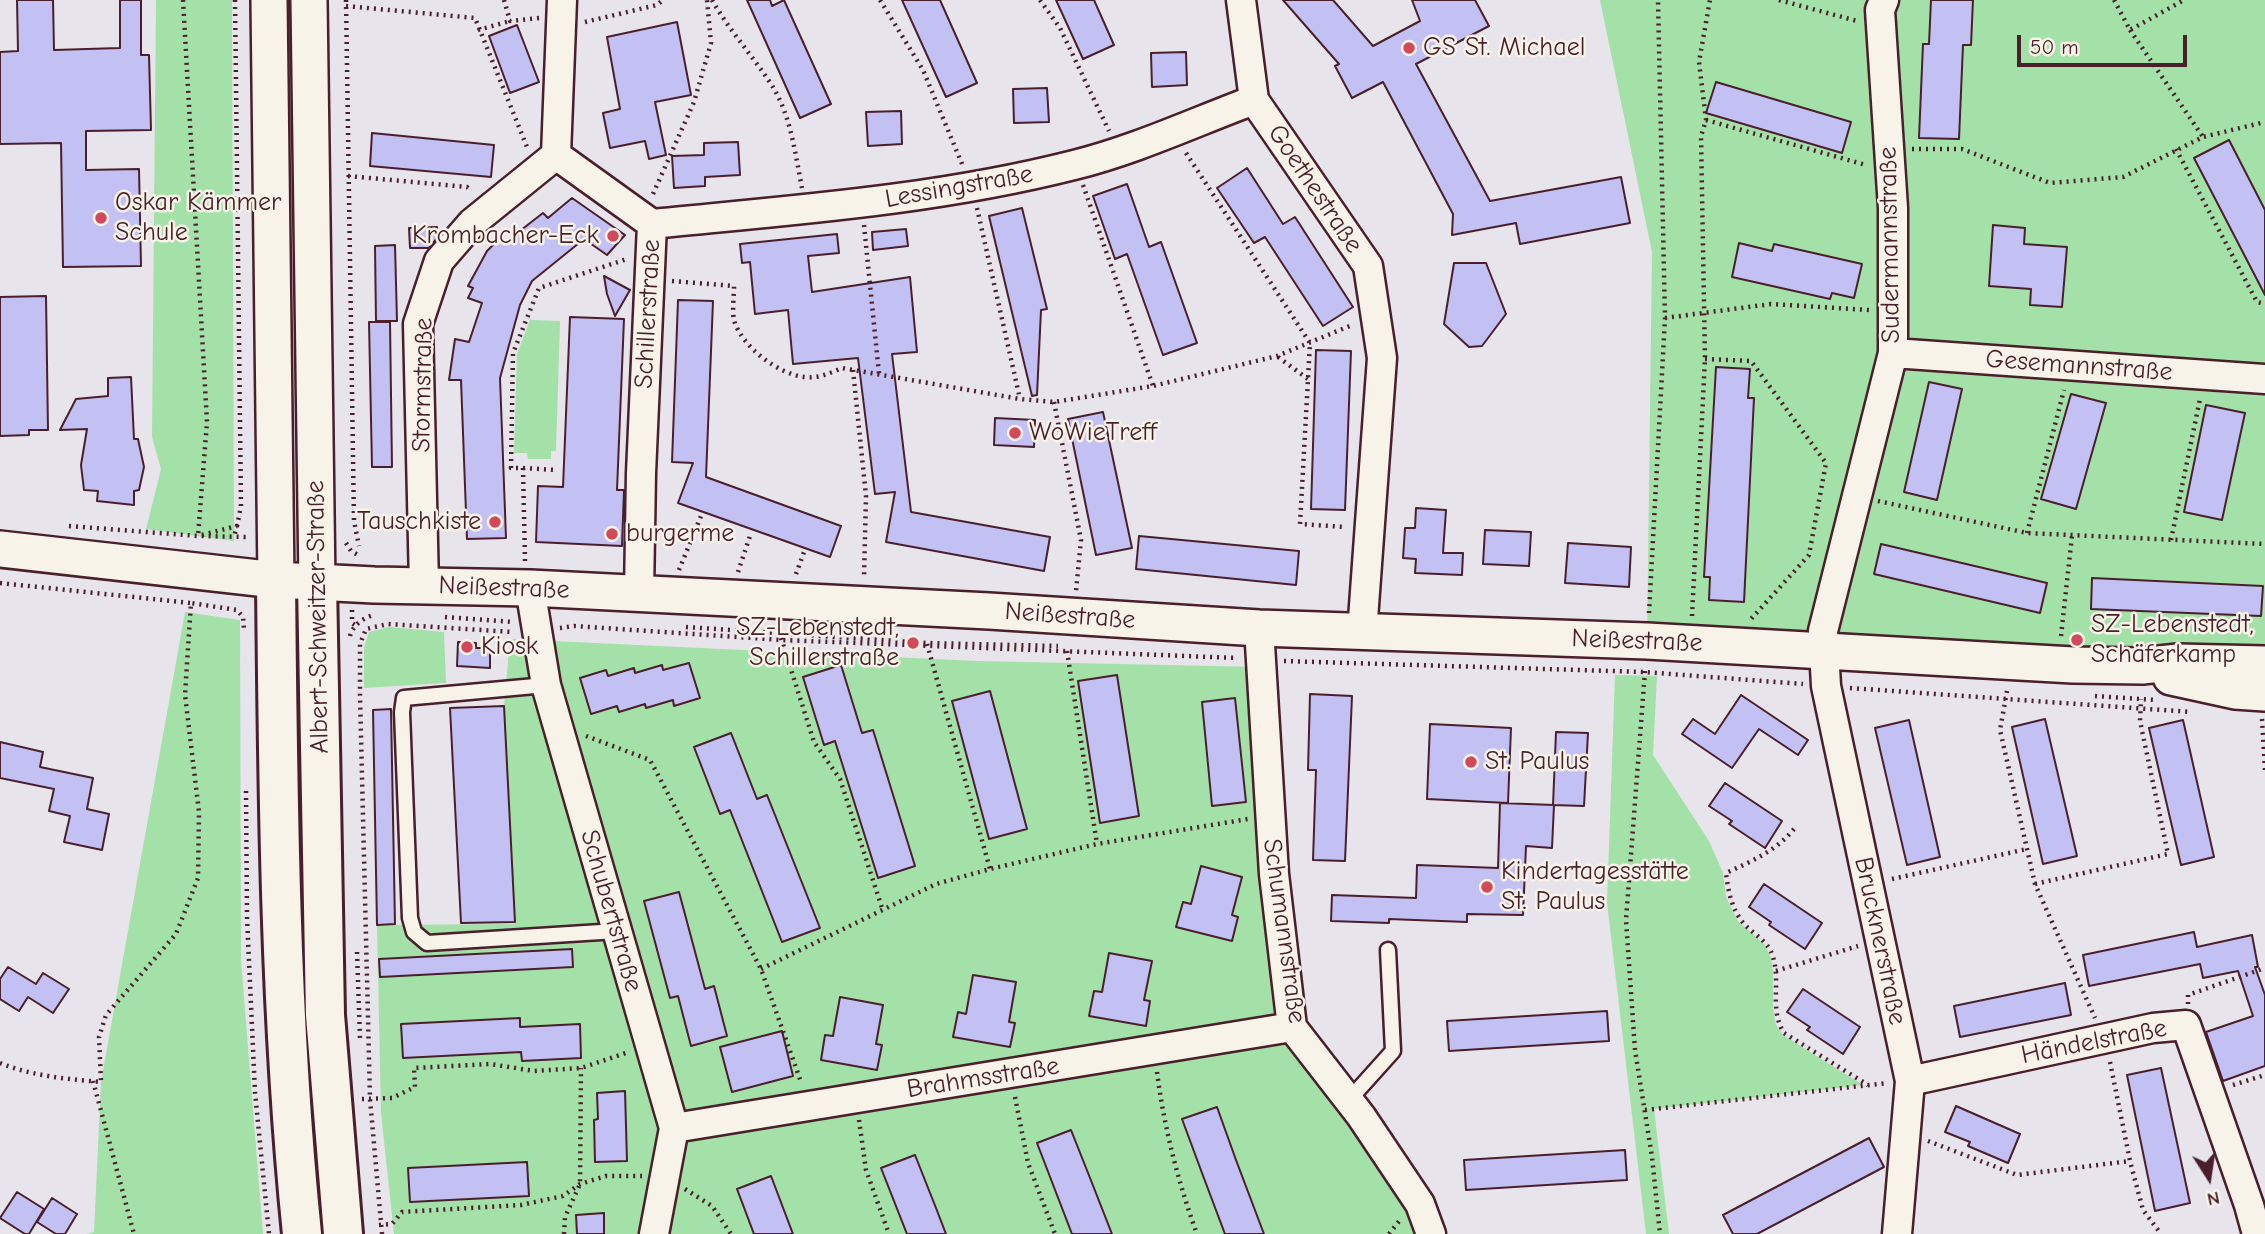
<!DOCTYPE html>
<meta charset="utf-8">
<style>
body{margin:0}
#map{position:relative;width:2265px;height:1234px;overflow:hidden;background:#e7e4eb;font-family:"Comic Neue",sans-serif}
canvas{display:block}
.north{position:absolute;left:2174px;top:1143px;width:70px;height:70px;-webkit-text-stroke:5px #f7f3e8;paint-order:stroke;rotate:168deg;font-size:19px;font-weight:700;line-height:28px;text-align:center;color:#4a1f2b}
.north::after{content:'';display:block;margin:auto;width:24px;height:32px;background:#4a1f2b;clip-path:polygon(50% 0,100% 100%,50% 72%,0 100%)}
.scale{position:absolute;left:2017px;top:35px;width:170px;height:32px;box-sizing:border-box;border:4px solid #4a1f2b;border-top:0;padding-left:9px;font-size:21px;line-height:24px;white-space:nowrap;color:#4a1f2b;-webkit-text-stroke:5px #f7f3e8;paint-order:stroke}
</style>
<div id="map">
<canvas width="2265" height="1234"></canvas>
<div class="north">N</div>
<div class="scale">50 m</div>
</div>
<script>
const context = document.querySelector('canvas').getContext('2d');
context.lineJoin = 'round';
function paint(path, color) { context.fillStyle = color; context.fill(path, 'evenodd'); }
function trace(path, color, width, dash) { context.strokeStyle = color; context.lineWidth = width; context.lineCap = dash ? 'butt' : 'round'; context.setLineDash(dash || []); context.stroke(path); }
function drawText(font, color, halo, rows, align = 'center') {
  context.font = font + ' "Comic Neue",sans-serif'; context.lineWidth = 5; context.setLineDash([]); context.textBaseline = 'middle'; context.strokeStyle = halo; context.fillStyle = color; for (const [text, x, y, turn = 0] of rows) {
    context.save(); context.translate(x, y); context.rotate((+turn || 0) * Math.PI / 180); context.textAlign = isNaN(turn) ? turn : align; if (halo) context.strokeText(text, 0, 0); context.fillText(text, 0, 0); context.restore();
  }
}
const green = new Path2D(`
 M156,0H232L234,541L146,529L161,469L152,437Z
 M1600,0H2265V664L1647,641L1652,252Z
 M530,320L560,321L556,451H551V459H528L527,453H514L517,354Z
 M185,612L240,620L241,960L263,1234H87L94,1232L101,1082Z
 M389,627L444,632L446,683L364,688V647L369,632Z
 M510,639L977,661L1261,667L1292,1027L1431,1234H394L381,1113L377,925L515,924L504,706Z
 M1615,675L1657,676L1653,755L1709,841L1723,873L1726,897L1738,921L1765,945L1771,958L1773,972V1009L1776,1025L1783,1035L1863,1085L1654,1109L1669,1234H1646L1607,903Z`);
const building = new Path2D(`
 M17,0H53L54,50L120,48V0H141V55H149L151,130L86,131V170L139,169L141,266L63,267L61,143L0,144V52L18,51Z
 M747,0H770L772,6L784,0L831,104L800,118Z
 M902,0H940L977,83L946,97Z
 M1056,0H1094L1114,45L1083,59Z
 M1283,0H1333L1373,46L1420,21L1412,0H1475L1489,26L1416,64L1490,201L1621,177L1630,223L1520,244L1516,223L1452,235L1453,214L1383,82L1352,98L1335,66L1339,64Z
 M1931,0H1973L1971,45H1963L1959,139L1919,138L1923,44H1929Z
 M677,22L691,95L655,102L666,155L649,159L645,141L610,148L603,113L620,109L607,37Z
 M517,25L539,82L510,93L489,36Z
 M1186,52L1187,85L1152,87L1151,53Z
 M1716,82L1851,122L1842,153L1706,113Z
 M1047,88L1049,122L1014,123L1013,89Z
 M901,111L902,144L868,146L866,112Z
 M372,133L494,145L491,177L370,166Z
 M2229,140L2265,210V295L2194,158Z
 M738,142L740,175L705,177V186L674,188L672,156L704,155V143Z
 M1247,168L1283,224L1295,217L1353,307L1323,326L1265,237L1254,243L1217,188Z
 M1127,184L1149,247L1161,242L1197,343L1163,355L1127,254L1115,259L1093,196Z
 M572,198L625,235L607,255L584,239L532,281L520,305L500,378L506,538L467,539L461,380H449L455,339L469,342L482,303L468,298L473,288L468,286L487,251L499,239L503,244L543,213L548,218Z
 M1022,208L1047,309L1041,310L1037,395L1032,396L989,216Z
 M1993,225L2025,228L2024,244L2067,247L2062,307L2030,305L2031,289L1989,286Z
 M437,227V238L429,248H410L409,228Z
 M906,229L908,246L873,250L872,232Z
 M837,234L839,253L808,256L812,292L910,277L917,352L892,354L911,512L1050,537L1044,571L886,542L895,492L875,494L858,358L793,364L788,310L755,314L750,262L742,263L740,244Z
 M1739,243L1772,251L1774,244L1862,264L1854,298L1832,293L1830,299L1732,277Z
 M395,245L397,321H376L375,246Z
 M1454,263H1486L1506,314L1482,346L1469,347L1444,324Z
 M604,276L630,290L615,316L607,294Z
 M46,296L48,430H29V435L0,436V297Z
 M678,300L713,301L706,477L841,526L830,557L678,503L693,463L672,462Z
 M570,317L624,319L617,490H624L622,546L536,542L538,486L563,487Z
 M369,322H390L392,467H372Z
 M1316,350L1351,351L1345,510L1311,509Z
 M1716,367L1750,369L1748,398H1754L1744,602L1709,600L1710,577H1704Z
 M131,377L134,439H138L144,467L139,490L134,491V505L97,501L98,491L84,490L81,465L87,429L60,430L76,399L108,396V378Z
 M1929,382L1962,389L1937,500L1904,492Z
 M2071,394L2106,403L2076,509L2041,499Z
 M2206,405L2245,413L2222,520L2184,512Z
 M1103,412L1132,548L1096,555L1068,419Z
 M995,418L1035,420L1034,447L994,445Z
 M1416,508L1446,510L1443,553H1463L1462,575L1415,573L1416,559L1403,558L1405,528H1415Z
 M1485,530L1531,532L1529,566L1483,564Z
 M1139,536L1299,551L1296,585L1136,569Z
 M1568,543L1631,547L1629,587L1565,583Z
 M1881,544L2047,583L2040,613L1874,574Z
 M2092,578L2263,586L2261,616L2091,609Z
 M458,642L476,643V648H490V668L457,666Z
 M689,663L700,698L674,706L673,700L646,708L645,704L619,712L617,706L591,714L580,678L606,670L608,676L634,668L635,673L662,665L663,670Z
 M841,665L862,733L873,730L915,866L878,878L835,741L824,745L803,677Z
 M1117,675L1139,816L1100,823L1078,681Z
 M990,691L1027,829L989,839L952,701Z
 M1310,694L1352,696L1345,861L1313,860L1316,770H1308Z
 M1741,695L1808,740L1798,755L1759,729L1732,768L1682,734L1693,719L1715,734Z
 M1235,698L1246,802L1212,806L1202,702Z
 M504,706L515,922L461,923L450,708Z
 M391,709L395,924L377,925L373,710Z
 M2045,719L2077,856L2043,864L2012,727Z
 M1909,720L1940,857L1907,865L1875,728Z
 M2183,720L2214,857L2181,865L2149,728Z
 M1430,724L1511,728L1508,803L1427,799Z
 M1556,732L1588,733L1584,806L1553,805Z
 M731,733L757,799L767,795L820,928L782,942L730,810L720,814L694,747Z
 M0,742L43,752L40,767L93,778L87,809L109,814L102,850L64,842L70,816L49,811L54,789L0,778Z
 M1725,783L1782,821L1765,848L1729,824L1732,821L1709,806Z
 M1500,803L1554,805L1552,848L1526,846L1523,915L1467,914V922L1389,919V923L1331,921L1332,895L1416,898L1417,865L1498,868Z
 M1201,866L1242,877L1232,915L1238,917L1232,941L1176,927L1183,902L1191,904Z
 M1764,884L1822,923L1805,949L1769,925L1771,922L1749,907Z
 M679,892L705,989L714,986L727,1036L691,1046L678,996L670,998L644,901Z
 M2194,932L2197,947L2252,935L2258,967H2255L2265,995V1066L2223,1081L2206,1032L2253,1016L2238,971L2203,978L2200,964L2089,986L2083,955Z
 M572,949L573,967L380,977L379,959Z
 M1109,953L1152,961L1144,1000L1150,1001L1146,1026L1089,1016L1094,991L1102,992Z
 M8,967L36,984L43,973L69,989L53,1013L28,997L19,1011L0,999V979Z
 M973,975L1016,982L1009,1022L1015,1023L1010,1047L953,1037L958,1012L966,1014Z
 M2065,983L2071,1015L1960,1037L1954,1006Z
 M1803,989L1860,1027L1843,1054L1807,1030L1810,1027L1787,1012Z
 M840,997L883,1005L876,1044L882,1045L877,1070L821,1060L825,1035L833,1036Z
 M1607,1011L1609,1041L1449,1051L1447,1021Z
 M520,1018V1027L580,1024L581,1058L522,1061L521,1052L403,1058L401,1024Z
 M782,1031L793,1076L732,1092L720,1047Z
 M2161,1068L2190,1203L2155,1211L2127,1075Z
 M625,1091L627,1161L595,1162L594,1120L598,1119L597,1093Z
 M1956,1106L2020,1134L2008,1163L1968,1146L1970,1142L1945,1132Z
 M1217,1107L1236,1160L1264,1234H1225L1202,1173L1182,1119Z
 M1071,1130L1092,1183L1112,1234H1072L1037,1143Z
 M1869,1138L1884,1167L1757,1234H1733L1723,1215Z
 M1625,1150L1627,1180L1466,1190L1464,1160Z
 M915,1155L936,1208L946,1234H907L881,1168Z
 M527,1162L529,1196L410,1202L408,1168Z
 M771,1176L793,1234H754L737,1189Z
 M17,1192L44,1209L29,1234H25L0,1218Z
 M52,1198L77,1214L65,1234H56L37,1222Z
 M604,1213V1234H577L576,1215Z`);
const path = new Path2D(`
 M183,0L207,422L198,536
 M235,0L241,506L237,526
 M346,0L354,521L359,546
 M504,0L510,21L539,18
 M712,0C729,30 752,55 771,84C791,115 795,153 802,188
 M880,0L923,70L962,164
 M1040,0L1060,28L1109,131
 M1779,0L1857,21
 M2114,0L2130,30L2184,0
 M346,6L475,18L527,147
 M585,22L657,5L663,0
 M478,30L510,21
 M2130,30L2203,137
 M1706,120L1866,165
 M1912,149H1962L2050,183L2123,177L2203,137L2265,122
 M2176,149L2257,302L2265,304
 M1186,153L1310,343L1300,524L1345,527
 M348,176L467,187L472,191
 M1083,185L1153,386
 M653,194L694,102L711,43L707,0
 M977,208L1020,399
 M864,225L879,374
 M672,281L734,286C734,296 732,310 734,320C741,346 778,374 804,377C818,379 830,373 842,368L1020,399L1054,402L1153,386L1277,356L1352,325
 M1665,318L1771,304L1869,310
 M1278,357L1308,379
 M1705,359L1751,361L1826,463L1809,555L1751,619
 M853,370L866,496L864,577
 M1054,402L1081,540L1076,591
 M523,468L556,470
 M1878,501L2027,533L2265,544
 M69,526L198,536L249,537
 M2027,533L2064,390
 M202,535L237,526L234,537
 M2171,540L2200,399
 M346,543L351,551L360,556
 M525,561L523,468H511L513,353L539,288L627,259
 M679,570L701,516
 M738,572L751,533
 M796,574L804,552
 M0,583L191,603
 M352,610V623L355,625
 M1649,613L1665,318L1658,0
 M1692,616L1705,359L1701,136L1706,120L1699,62L1710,0
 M445,617L513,622
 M686,627L927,643L1058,646
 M560,628L574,626L782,640L1237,658
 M350,636C353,625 363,618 374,615
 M2061,636L2072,536
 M781,638L814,742L840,779L883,911
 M927,644L990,869
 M1067,651L1097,844
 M1284,661L1644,672L1803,684
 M1645,671L1626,920L1635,1050L1652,1157L1660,1234
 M1850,688L2191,712
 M2007,691L2000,730L2035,884L2095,1018
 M2095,696L2156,700
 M2262,719L2265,770
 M586,736L650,760L761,969L801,1082
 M246,791L247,917L255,1092L269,1234
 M1794,829C1776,851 1752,861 1726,873C1728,890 1731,906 1741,920C1751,934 1768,939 1773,957C1781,983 1769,1009 1784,1033L1868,1085
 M1892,879L2027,849
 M2035,884L2168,854L2140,721L2141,699
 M357,952L360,1038
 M761,969L936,884L990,869L1097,844L1248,819
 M1776,971L1858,946
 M2188,1004V995L2265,968
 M2110,1062L2130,1161L2143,1210L2161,1234
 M0,1063C32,1076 67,1079 101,1082L99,1037L106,1015L176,934L198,878L199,812L185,695L191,603L237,610L243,617L244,629
 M1157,1072C1164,1127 1178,1182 1197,1234
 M93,1081L134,1234
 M2233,1085L2265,1075
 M1015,1097L1028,1163L1055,1234
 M362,1099L392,1098L415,1087L414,1068L490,1064L534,1071L581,1068L629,1052
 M1645,1110L1888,1083
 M859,1120L866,1170L889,1234
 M1928,1141L2017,1175L2130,1161
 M685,1189L712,1206L731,1234
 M379,1225L392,1224L402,1212L521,1205L563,1196L580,1184L606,1176H642
 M382,1234L370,1099L360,695V644L366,629L388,624L513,632
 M564,1234L565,1217L580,1184L581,1068
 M1389,1234L1400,1220`);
const service = new Path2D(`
 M546,685L404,698L402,712L410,918L414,932L427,943L617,931
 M1349,1100L1393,1051L1388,950`);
const minor = new Path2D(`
 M562,0L556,155L652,224L641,473L639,594
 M1241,0L1254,100L1368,266L1382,358L1362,633
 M1884,0L1880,10L1893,208V353L1823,631L1826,686L1910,1081L1897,1234
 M652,224C794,210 936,200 1074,165C1135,150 1195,122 1254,100
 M1893,353L2265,379
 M424,586L418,324L439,261L472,223L556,155
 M530,588L546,685L674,1128L654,1234
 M1259,628L1274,874L1292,1027L1361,1116L1420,1204L1431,1234
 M1910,1081L2153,1028L2186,1025L2249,1205L2257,1234
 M674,1128L1292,1027`);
const tertiary = new Path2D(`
 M269,0L276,580
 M309,0L317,583
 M0,549L276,580L374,585L530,588L989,611L1259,628L1647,641L2073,665L2142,666L2178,662L2265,664
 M2171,677L2235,691L2265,693`);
const secondary = new Path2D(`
 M276,580C278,799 280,1017 302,1234
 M317,583L325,1015L343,1234`);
const markers = [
 [1409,48,7,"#d1495b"],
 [101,218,7,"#d1495b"],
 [613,236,7,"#d1495b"],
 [1015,433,7,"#d1495b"],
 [495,522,7,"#d1495b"],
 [612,534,7,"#d1495b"],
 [2077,640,7,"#d1495b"],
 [913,643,7,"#d1495b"],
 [467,647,7,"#d1495b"],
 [1471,762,7,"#d1495b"],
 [1487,887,7,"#d1495b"]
];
const poiNames = [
 ["GS St. Michael",1423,48],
 ["Oskar Kämmer",115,203],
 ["Schule",115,233],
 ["Krombacher-Eck",599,236,"right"],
 ["WoWieTreff",1029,433],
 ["Tauschkiste",481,522,"right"],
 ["burgerme",626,534],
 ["SZ-Lebenstedt,",2091,625],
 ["Schäferkamp",2091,655],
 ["SZ-Lebenstedt,",899,628,"right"],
 ["Schillerstraße",899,658,"right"],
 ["Kiosk",481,647],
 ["St. Paulus",1485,762],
 ["Kindertagesstätte",1501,872],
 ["St. Paulus",1501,902]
];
const streetNames = [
 ["Lessingstraße",959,187,-10],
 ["Goethestraße",1315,189,56],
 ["Sudermannstraße",1890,245,-91],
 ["Schillerstraße",648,314,-87],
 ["Gesemannstraße",2079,366,4],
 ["Stormstraße",423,385,-89],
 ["Neißestraße",504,588,2],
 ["Neißestraße",1070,616,4],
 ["Albert-Schweitzer-Straße",318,617,-91],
 ["Neißestraße",1637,641,2],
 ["Schubertstraße",611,911,74],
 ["Schumannstraße",1284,931,82],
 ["Brucknerstraße",1880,941,78],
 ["Händelstraße",2094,1042,-11],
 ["Brahmsstraße",983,1078,-9]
];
paint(green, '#a3e1a9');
paint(building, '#c3c0f3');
trace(building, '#4a1f2b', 2);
trace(service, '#4a1f2b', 19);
trace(minor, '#4a1f2b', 33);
trace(tertiary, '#4a1f2b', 40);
trace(secondary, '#4a1f2b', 44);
trace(path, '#4a1f2b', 4.5, [2, 5]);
trace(service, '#f7f3e8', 14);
trace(minor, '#f7f3e8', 28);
trace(tertiary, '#f7f3e8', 35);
trace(secondary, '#f7f3e8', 38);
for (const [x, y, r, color] of markers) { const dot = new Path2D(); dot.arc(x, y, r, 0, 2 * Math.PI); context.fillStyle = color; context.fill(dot); trace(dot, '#f7f3e8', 2.5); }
drawText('26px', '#4a1f2b', '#f7f3e8', poiNames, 'left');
drawText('26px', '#4a1f2b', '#f7f3e8', streetNames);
</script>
